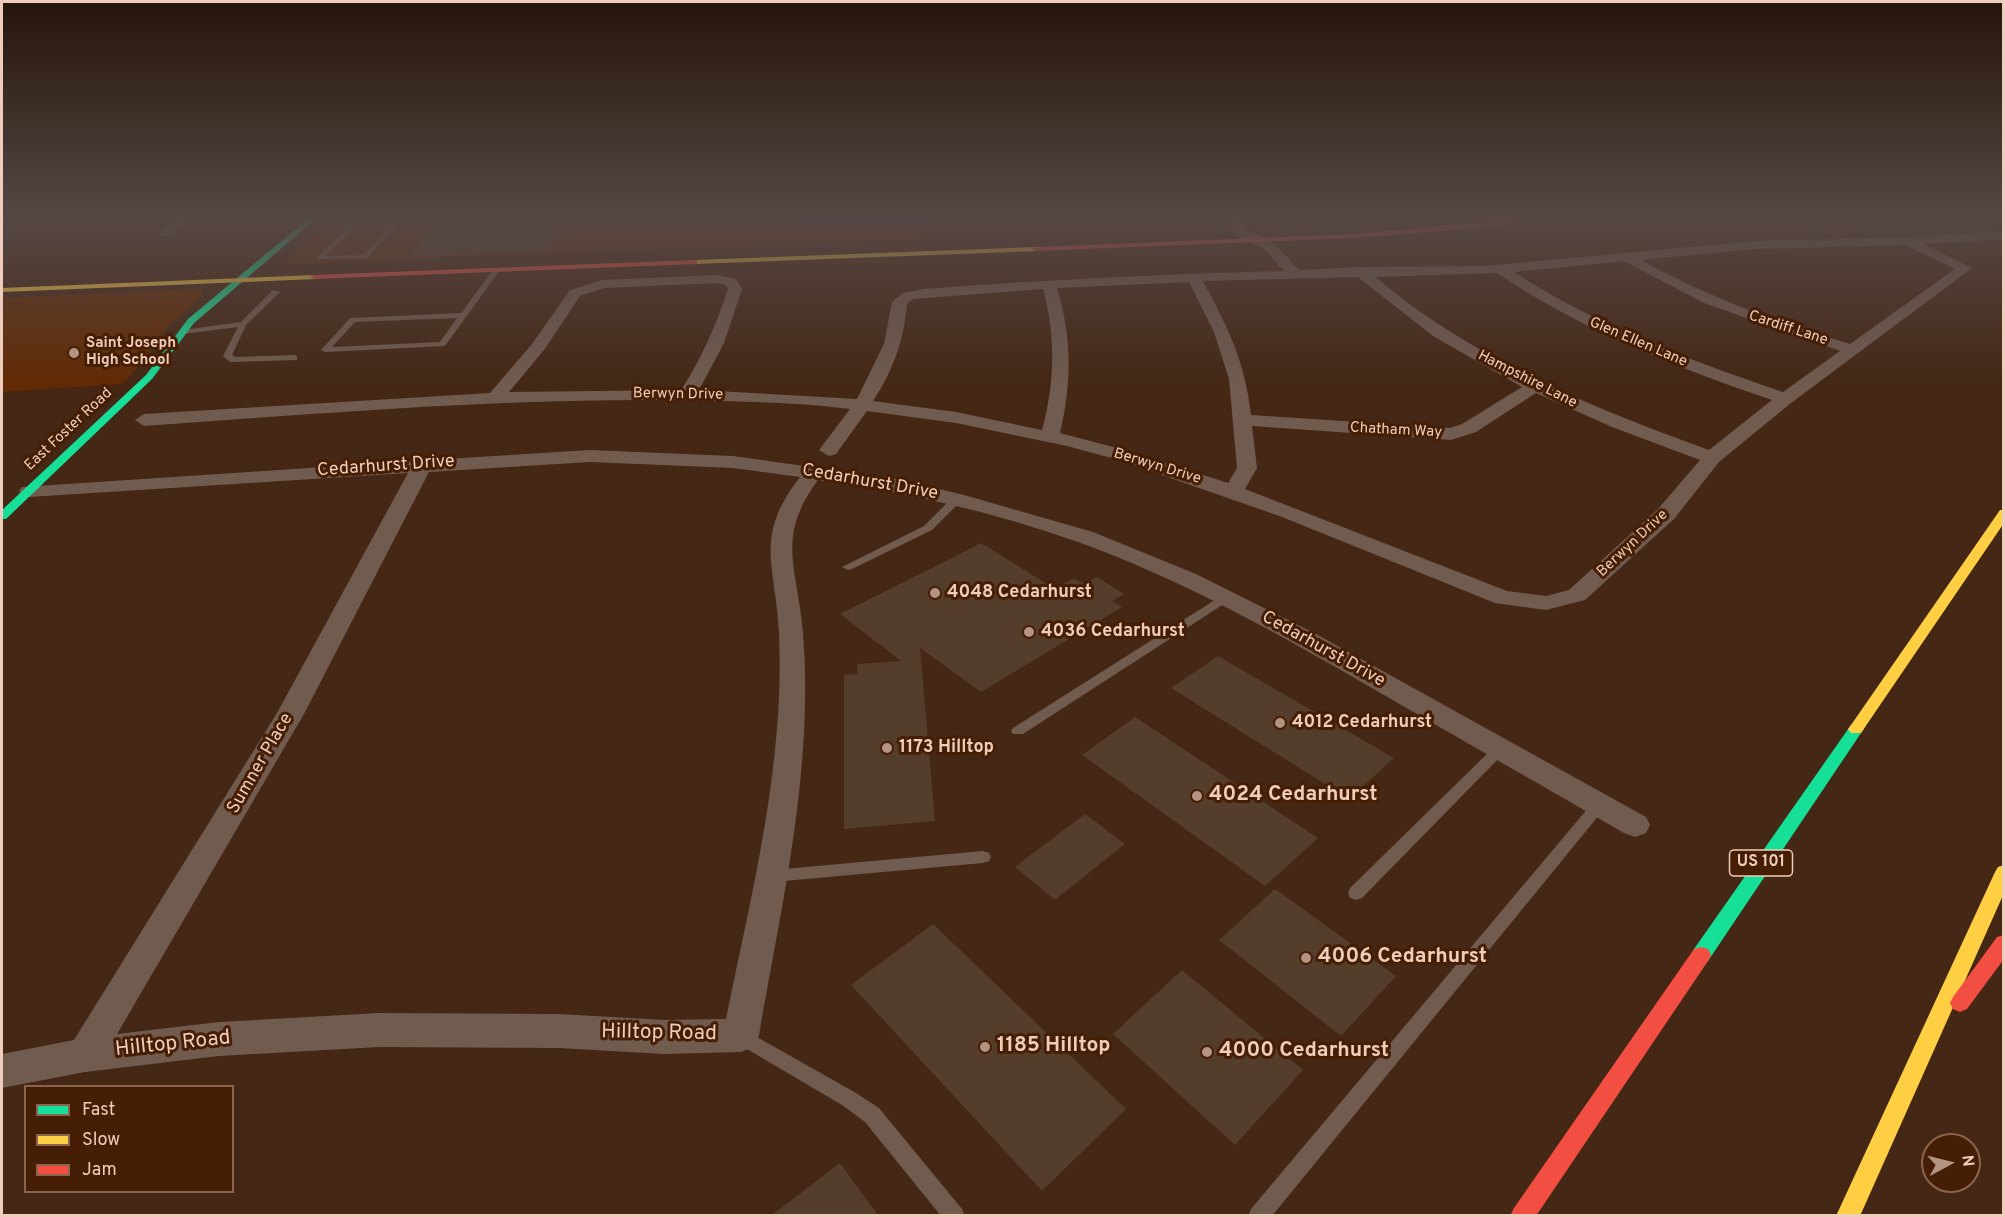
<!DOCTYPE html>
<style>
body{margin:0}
#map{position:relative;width:2005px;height:1217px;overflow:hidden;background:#442714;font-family:Overpass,sans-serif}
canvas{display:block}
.frame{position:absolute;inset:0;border:3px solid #efcdbc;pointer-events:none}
.legend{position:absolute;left:24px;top:1085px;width:210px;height:108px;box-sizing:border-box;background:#461e05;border:2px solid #8a644e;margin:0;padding:8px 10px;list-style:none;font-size:18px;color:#efcdbc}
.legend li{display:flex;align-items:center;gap:12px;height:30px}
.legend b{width:30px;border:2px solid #8a644e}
.north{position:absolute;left:1921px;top:1133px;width:60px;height:60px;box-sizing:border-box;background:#461e05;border:2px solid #8a644e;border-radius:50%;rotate:83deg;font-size:16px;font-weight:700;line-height:24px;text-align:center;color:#efcdbc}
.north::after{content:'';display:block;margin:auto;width:21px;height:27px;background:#b39381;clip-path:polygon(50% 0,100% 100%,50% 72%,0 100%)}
</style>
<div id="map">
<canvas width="2005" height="1217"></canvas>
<div class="frame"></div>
<ul class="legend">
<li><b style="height:8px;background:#16e098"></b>Fast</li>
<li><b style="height:8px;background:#ffcf43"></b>Slow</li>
<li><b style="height:8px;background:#f24e42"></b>Jam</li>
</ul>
<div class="north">N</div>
</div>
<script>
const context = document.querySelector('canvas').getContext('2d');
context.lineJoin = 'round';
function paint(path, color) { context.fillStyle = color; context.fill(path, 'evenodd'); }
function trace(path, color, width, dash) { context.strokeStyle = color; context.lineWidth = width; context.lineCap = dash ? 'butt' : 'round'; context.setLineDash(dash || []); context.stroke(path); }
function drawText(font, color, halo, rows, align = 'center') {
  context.font = font + ' Overpass,sans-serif'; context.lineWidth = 6; context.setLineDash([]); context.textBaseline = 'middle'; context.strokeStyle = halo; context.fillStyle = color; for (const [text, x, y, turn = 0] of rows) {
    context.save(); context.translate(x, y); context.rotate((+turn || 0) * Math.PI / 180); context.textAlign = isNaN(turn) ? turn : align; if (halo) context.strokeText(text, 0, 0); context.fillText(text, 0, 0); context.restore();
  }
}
const built = new Path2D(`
 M332,218H1212L1217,223L1216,227L1209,229L282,264Z
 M199,289L203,291L198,300L169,325L138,367L122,384L2,392V298Z`);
const green = new Path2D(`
 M793,218H941V219L924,224L798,227L792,225Z`);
const building = new Path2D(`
 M488,218H568L547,251L408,257L441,220Z
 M981,543L1055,589L1074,578L1084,584L1097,577L1124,594L1112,601L1122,607L981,692L920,648L935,821L844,829V675L858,674L857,664L901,661L840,614Z
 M1218,656L1394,758L1349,799L1171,688Z
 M1135,717L1318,838L1265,886L1082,755Z
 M1085,814L1125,844L1055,900L1015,867Z
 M1275,889L1396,976L1341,1036L1219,940Z
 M933,924L1126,1109L1042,1191L851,985Z
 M1182,970L1303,1070L1235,1145L1113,1034Z
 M840,1163L878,1215H772Z`);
const lane = new Path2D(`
 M358,218H365L325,256L363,255L398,218H404L367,258L317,259V257Z
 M494,269L500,270L445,346L325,352L321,350L350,318L461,313ZM457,318L440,342L332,347L355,322Z
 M273,290L280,292L246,325L232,355L235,357L294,355L297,356V360L230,362L223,356L238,327L183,334L179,332L183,330L241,322Z
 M957,496L961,497L962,499L961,501L932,530L852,569L848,570L842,567L924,526L953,497Z
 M1226,593L1230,594L1232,597L1230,600L1023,734H1013L1011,731L1013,728Z
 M1500,744L1505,746L1507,749L1505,752L1362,898L1356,900L1350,898L1348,893L1350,888L1495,746Z
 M1599,799L1604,801L1606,805L1604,809L1272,1216H1248L1251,1209L1594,801Z
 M983,851L989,853L991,857L989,861L983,863L773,882L767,880L765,876L767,872L773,870Z
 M741,1028L856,1093L879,1108L962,1209L965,1216H941L865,1122L842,1105L735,1042L732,1036L735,1030Z`);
const street = new Path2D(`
 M179,218H193L170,236H160V230Z
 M1224,218H1237L1248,230L1274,243L1299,270L1359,267L1485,266L1753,241L1907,237L2004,231V239L1924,244L1972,268L1791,403L1719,462L1674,519L1585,600L1546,610L1495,603L1282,517L1119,460L1067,446L956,423L867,411L836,454L829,456L819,450L850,409C787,401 723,401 660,400C488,399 316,414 144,426L135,420L144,414L490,393L532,344L570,290L602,280L717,275L736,279L742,289L724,343L699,390L857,399L884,344L892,302L903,293L923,289C1044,280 1163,274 1284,271L1264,249L1238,236ZM1905,245L1955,269L1850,344C1778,322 1707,297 1641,260L1753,249ZM1624,261L1704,303L1840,351L1783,392C1689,360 1597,326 1514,272ZM1497,273C1582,330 1675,367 1772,400L1709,450C1590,407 1473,359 1375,277ZM1358,277L1433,336L1522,387L1462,424L1450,428L1251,415C1245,361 1228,328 1203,281ZM1189,282L1214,332L1229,379L1237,468L1228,483L1132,452L1060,433C1072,384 1072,337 1057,288ZM717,283L726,285L728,289C716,325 702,358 681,390L509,392L544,350L580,296L604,288ZM1043,289C1056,336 1055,383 1042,430L956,412L873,401C893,371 904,340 907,304L913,299ZM1536,393L1612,427L1700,460L1658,509L1569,590L1546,596L1507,591L1245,489L1257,468L1252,426L1451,440L1476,432Z
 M590,450L733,456L897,479L964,495L1093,532L1196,574L1316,634L1646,817L1650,825L1646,833L1635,837L1624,833C1542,786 1459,738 1377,691C1281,635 1183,580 1078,542C993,512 906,492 818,480C775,538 798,568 803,632C814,768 782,902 759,1035L754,1047L741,1052L664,1054L559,1048L379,1047L219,1056L85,1072L2,1088V1054L74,1040L277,713L408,473L29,497L22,495L19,491L22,487L415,461L423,458L430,460ZM590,462L733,468L800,477C753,537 776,565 779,633C785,764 752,891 726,1019L664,1020L559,1014L379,1013L219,1022L117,1034L304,714L429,472Z`);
const fast = new Path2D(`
 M309,218H317L194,323L152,379L6,519H2V510L146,375L188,319Z
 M1856,724L1861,725L1864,729L1861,733L1708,961L1701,963L1694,961L1691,955L1694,949L1851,725Z`);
const slow = new Path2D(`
 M1036,247L1040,249L1039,251L694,264L690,262L694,260Z
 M314,275L318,277L317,279L2,292V288Z
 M2000,510H2004V523L1861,733H1851L1848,729L1851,725Z
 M2004,865V893L1860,1216H1836L1995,872L1998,867Z`);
const jam = new Path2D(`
 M1526,218H1546L1479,228L1353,238L1036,251L1032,249L1036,247L1353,234Z
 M694,260H697V264L314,279L310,277L314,275Z
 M2004,935V959L1967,1009L1960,1012L1953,1009L1950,1003L1953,997L1997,937Z
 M1701,947L1708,949L1711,955L1708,961L1536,1216H1510L1514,1208L1694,949Z`);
const markers = [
 [74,353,6,"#b39381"],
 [935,593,6,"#b39381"],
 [1029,632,6,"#b39381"],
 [1280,723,6,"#b39381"],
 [887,748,6,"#b39381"],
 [1197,796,6,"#b39381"],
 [1306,958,6,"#b39381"],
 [985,1047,6,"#b39381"],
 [1207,1052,6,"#b39381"]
];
const farStreetnames = [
 ["Cardiff Lane",1788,329,18],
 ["Glen Ellen Lane",1638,343,23],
 ["Hampshire Lane",1527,380,27],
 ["Berwyn Drive",678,395,1],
 ["East Foster Road",69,430,-43],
 ["Chatham Way",1396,431,3],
 ["Berwyn Drive",1157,467,17],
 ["Berwyn Drive",1633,544,-43]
];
const farPoinames = [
 ["Saint Joseph",86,344],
 ["High School",86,361]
];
const shields = [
 [1761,863,63]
];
const shieldNames = [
 ["US 101",1761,863]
];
const streetNames = [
 ["Cedarhurst Drive",386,467,-4],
 ["Cedarhurst Drive",870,483,10],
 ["Cedarhurst Drive",1323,650,29],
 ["Sumner Place",261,764,-60]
];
const poiNames = [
 ["4048 Cedarhurst",947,593],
 ["4036 Cedarhurst",1041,632],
 ["4012 Cedarhurst",1292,723],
 ["1173 Hilltop",899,748]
];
const nearPoinames = [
 ["4024 Cedarhurst",1209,796],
 ["4006 Cedarhurst",1318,958],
 ["1185 Hilltop",997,1047],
 ["4000 Cedarhurst",1219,1052]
];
const nearStreetnames = [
 ["Hilltop Road",659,1034,1],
 ["Hilltop Road",173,1045,-6]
];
paint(built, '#622a03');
paint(green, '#672145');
paint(building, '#543e2b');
paint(lane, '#715b4f');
paint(street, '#715b4f');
paint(fast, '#16e098');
paint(slow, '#ffcf43');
paint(jam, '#f24e42');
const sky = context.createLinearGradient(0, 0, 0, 388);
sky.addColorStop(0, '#25150b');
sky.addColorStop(0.56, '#564745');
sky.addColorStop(1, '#56474500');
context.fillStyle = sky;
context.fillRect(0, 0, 2005, 388);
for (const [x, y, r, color] of markers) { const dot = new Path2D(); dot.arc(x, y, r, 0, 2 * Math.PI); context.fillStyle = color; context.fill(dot); trace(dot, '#461e05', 2); }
drawText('15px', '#efcdbc', '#461e05', farStreetnames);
drawText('bold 15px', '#efcdbc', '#461e05', farPoinames, 'left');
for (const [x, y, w] of shields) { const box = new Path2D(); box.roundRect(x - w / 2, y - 13, w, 26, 4.5); context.fillStyle = '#461e05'; context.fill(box); trace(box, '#efcdbc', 1.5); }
drawText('bold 16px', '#efcdbc', null, shieldNames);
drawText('18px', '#efcdbc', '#461e05', streetNames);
drawText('bold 18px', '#efcdbc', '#461e05', poiNames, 'left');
drawText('bold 21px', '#efcdbc', '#461e05', nearPoinames, 'left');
drawText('21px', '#efcdbc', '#461e05', nearStreetnames);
</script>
